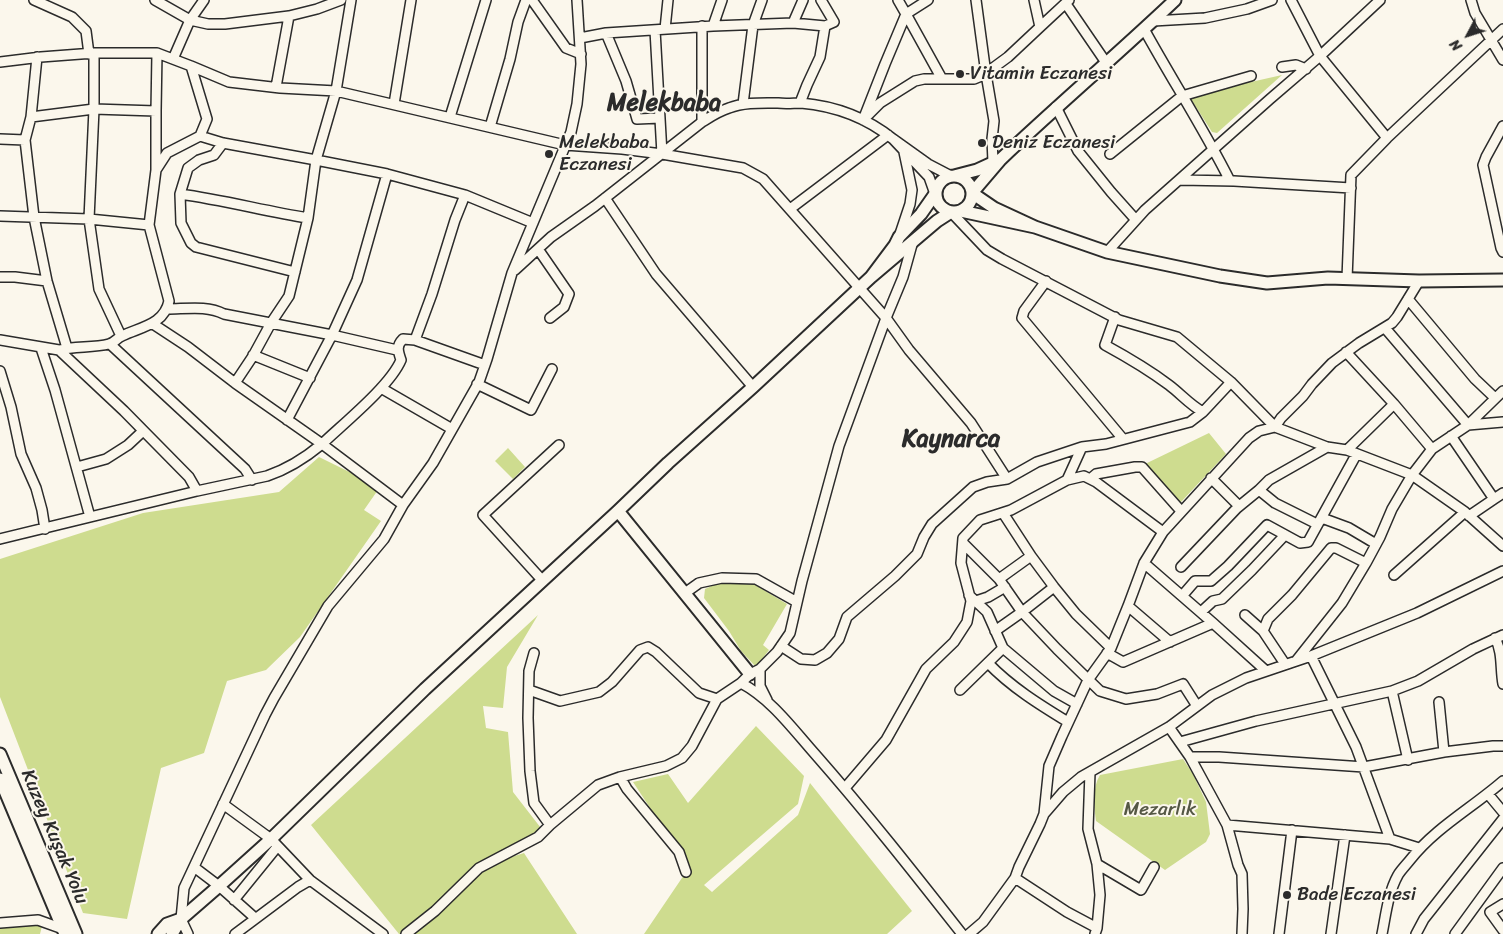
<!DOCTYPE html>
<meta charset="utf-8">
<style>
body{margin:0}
#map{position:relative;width:1503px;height:934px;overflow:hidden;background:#fbf7ec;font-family:Sriracha,sans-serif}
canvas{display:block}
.north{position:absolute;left:1443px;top:10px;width:50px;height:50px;-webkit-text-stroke:4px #fbf7ec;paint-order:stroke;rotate:230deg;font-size:14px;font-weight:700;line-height:20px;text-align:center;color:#2b2b2b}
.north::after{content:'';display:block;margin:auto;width:18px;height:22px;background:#2b2b2b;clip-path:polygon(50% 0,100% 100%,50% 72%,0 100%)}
</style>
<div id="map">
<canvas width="1503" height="934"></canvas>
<div class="north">N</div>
</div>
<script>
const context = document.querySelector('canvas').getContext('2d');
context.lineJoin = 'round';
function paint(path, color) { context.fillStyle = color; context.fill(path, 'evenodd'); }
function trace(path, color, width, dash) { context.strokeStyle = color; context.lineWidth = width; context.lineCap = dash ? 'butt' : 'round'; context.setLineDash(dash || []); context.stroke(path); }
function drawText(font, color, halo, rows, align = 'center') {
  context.font = font + ' Sriracha,sans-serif'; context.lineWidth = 4; context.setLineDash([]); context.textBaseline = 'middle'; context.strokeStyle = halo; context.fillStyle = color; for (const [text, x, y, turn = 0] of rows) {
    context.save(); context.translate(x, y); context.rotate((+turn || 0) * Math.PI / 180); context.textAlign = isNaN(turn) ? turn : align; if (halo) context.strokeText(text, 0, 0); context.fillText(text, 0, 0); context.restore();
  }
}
const green = new Path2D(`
 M1282,75L1217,133L1212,132L1189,96Z
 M1209,433L1226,454L1180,503L1145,464Z
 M508,448L525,467L513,479L495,461Z
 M319,457L380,487L364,510L381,521L300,637L266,670L227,681L204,753L161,768L127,919L83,913L0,697V559L143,513L279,492Z
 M718,583H752L787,604L763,645L769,650L756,667L741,651L729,631L704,598L705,589Z
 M538,615L507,667L503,708L483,706L486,728L508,732L513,792L544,832L483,866L524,853L577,934H399L311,825Z
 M756,726L804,776L798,804L704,885L712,892L798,815L810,783L912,911L887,934H644L686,872L679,852L633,782L668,774L688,803Z
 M1183,759L1193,774L1206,802L1210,834L1206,842L1165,870L1096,821C1094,806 1092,788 1100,775Z
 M0,921L43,922L40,934H0Z`);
const minor = new Path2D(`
 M34,0L72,17L86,31L89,54
 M155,0L190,20L208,24H225L289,16L317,9L341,0
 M532,0L566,48L581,54
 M821,0L834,22L825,26
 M928,0L906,14L942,79
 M976,0L986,74L994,121L992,139L993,162
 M1291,0L1320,56L1387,138
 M1471,0L1475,13L1503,60
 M1066,4L1107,64
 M1153,21L1205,18L1247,9L1272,0
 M793,23L825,26L820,57L807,85L800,103
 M713,26L722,0
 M1040,27L1069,0
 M665,29L668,0
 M1144,29C1172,80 1204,129 1230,181
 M655,30L662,154
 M606,33L626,81L637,119L660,118
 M580,38L606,33L713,26L793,23L803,0
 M94,53V109L89,219L99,289L121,336
 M37,57L31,117L25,140L34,217L47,281L67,348
 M173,59L190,20L204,0
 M0,62L41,57L94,53H157L191,66L229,82L280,88L336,91L565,145L622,149L662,154L743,168L763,179L886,318L909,350L971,423L1007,479
 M191,66L207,119L200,136
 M1282,67L1296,65L1306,69
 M276,87L289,16
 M394,104L411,0
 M743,104L753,25L762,0
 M1056,107L1078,151L1111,192L1136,220
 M865,115L885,64L906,14L898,0
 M31,117L94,109L156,111L157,53
 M450,117L486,0
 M863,120L880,103L915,81L924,79H974L986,74L993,68L1008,57L1040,27L1034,0
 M702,122V26
 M1503,126L1486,157L1483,165L1501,248L1503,252
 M490,127L510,59L518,22L526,0
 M0,139L25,140
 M223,143L214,155L199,160L188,168L180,194L181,223L191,243L196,247L295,272
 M1110,154L1182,96L1251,76
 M156,170V111
 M1180,180L1234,181L1351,188
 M180,194C223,200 265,211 308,218
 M935,194L929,177L893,139L928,164L951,176
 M605,198L656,274L753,387
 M790,209L888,135
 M951,212L987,250L1002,259L1119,320L1177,337L1231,382L1275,427L1327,447L1347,450L1412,475L1432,449L1468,425L1503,391
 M0,216L89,219L149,225
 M900,234L910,204L912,190L904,152
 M538,249L569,294L564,307L550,318
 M1107,252L1145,210L1270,99L1320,56L1380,0
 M515,270L551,237L595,206L702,122C710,117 719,111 729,108C744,102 762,103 778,103C786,104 794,103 801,103C835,106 867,118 893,139
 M0,277H15L47,281
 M1347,279L1351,175L1387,138L1503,29
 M1046,281L1024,311L1022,318L1123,439
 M1408,299L1475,379L1495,398
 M167,309C186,309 207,305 224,314L332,335L397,350
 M1115,317L1105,345C1127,357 1149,370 1169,385C1181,394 1190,405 1203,412
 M153,324L188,347L235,383L253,356L271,323L289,296L308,218L316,160L336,91L351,0
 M1385,328L1468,425L1503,422
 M0,340L59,350C75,346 93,348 109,344C114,343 117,338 122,336C140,327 164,325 169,301L149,225L156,170L167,153L200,136L223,143L316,160L387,174L465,195L533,223
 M415,340L485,365
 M110,344L245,469L252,480
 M41,348L55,390L90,517
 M59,350L124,411L189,477L197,491
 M1346,352L1394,404L1432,449
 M253,355L310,378
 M0,371L11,407L21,454L36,488L42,510L45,529
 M235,383L322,444C344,423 390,386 401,360C398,351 396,346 403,339L415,340L432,294L455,220L465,195
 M477,384L531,410L552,369
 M381,388L452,429
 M287,420L332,335L357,280L387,174
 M1451,436L1494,499L1503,493
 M1347,450L1394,404
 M77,467L106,459L128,445L143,431
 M1211,478L1239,506
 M1090,479L1096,474L1135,467H1142L1181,511
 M1067,480L1082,447L1106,444L1190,422L1203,412L1231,382
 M1259,490L1269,480L1327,447
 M1469,516L1494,499
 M1322,518L1349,528L1376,544
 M0,539L197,491L267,476C288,469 305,458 322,444L403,505
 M963,543L999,579L1022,612L1057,649L1100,691L1126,699L1157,694L1183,684L1197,706
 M1031,556L1054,587L1076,614L1111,648
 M1144,563L1213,623L1265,670
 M1181,567L1237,508L1259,490L1275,503L1317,524
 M1394,575L1465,512
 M999,579L1031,556L1003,513
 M542,580L483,515L559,445
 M685,593L699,583L722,578L756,579L797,602
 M969,595L987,612L1003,648L1054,691L1077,704
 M1182,596L1195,581H1211L1228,566L1267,525L1300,543L1308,542L1356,455
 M976,601L988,597L1005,587
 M1128,606L1170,642
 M1201,612L1213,601L1222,599L1252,570L1285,535
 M1245,615L1263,631
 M995,631L1022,612L1054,587
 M1495,638C1503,653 1500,668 1503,684
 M781,646L801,659L815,660L827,653L839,639L847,617L895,576L917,554L924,537L932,524L973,487L987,482L1007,479L1037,462L1082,447
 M534,653L529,671L528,718L530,771L534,803L550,825
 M1107,653L1123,662L1213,623
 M1311,656L1356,747L1390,839
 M1296,661L1342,603L1366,563
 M988,663C1011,687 1040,705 1068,722
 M1285,664L1263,631L1268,619L1292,595L1331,548H1336L1366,563L1380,537L1392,509L1412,475L1465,512L1503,546
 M760,669V686L767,700
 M741,683C771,699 792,728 815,754C866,812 914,873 962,934
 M529,690L560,701L599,692L612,682L640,650L648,647L656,652L699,693L717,699
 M960,690L1003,648
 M1392,691L1408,760
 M1439,702L1444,752
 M1169,727L1190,757L1227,825L1390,839L1419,848
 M1180,742L1256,721L1392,691L1418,681L1473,649L1503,635
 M1190,757H1219L1364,767L1444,752L1493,746H1503
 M1090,772L1088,829L1097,864L1100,895L1097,928L1095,934
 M620,777L627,789L679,852L686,872
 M845,788L886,740L926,669L954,642L967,622L971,601L961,563L963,538L980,520L1011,510L1067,480L1084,476L1096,482L1163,532
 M1488,794L1503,812
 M223,804L271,839L310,880L383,934
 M1044,814L1049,766L1062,736L1088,680L1111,648L1128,606L1144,563L1163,532L1249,438L1259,431L1275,427L1281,418L1303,396L1312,384L1332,363L1359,343L1392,323L1397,317L1419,281
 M1227,825L1238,865L1242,874L1243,909L1242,934
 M1097,864L1141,890L1154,867
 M194,867L219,886L255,918
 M1015,878L1067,912L1097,928
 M234,900L277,847
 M1503,904L1490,912L1503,930
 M0,923L38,920L63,929
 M188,934L181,919L184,888L265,715L274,698L328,606L384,539L403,505L433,463L479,382L487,359L512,273L571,132L577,104L581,64L577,0
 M235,934L298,887L310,880
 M406,934L435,911L479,868L538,837L550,825L598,785L620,777L666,766L682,758L692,746L717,699L741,683L750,674L760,669L777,652L790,633L802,581L839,446L886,318L903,277L913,241
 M969,934L983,922L1015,878L1019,867L1040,824L1044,814L1063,792L1081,777L1169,727L1212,695L1246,678L1311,656L1417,613L1503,571
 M1279,934L1292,830
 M1331,934L1345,835
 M1382,934C1386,914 1388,893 1398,875C1401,870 1406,865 1410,860C1435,828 1472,808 1503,781
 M1416,934L1424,919L1503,819
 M1455,934L1503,868`);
const major = new Path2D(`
 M1001,159C1058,105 1118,54 1175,0
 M936 194a18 18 0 1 1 36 0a18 18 0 1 1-36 0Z
 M954,176L977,170L1001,159L972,193L994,208L1035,227L961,211
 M935,194L921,214L899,237L895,245L871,277L937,221L951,212
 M1035,227L1107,252L1220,276L1267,283L1328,278L1419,281L1503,280
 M618,511L750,674
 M0,754L76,934
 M0,779L65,934
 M158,934L167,924L181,919L219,886L271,839L425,689L618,511L668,463L753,387L871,277
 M172,934L181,919`);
const markers = [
 [960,74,5,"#2b2b2b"],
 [982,143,5,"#2b2b2b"],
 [549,154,5,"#2b2b2b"],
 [1287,895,5,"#2b2b2b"]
];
const poiNames = [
 ["Vitamin Eczanesi",970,74],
 ["Melekbaba",559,143],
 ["Eczanesi",559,165],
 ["Deniz Eczanesi",992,143],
 ["Bade Eczanesi",1297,895]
];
const parkNames = [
 ["Mezarlık",1160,810]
];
const streetNames = [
 ["Kuzey Kuşak Yolu",54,837,67]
];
const districtNames = [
 ["Melekbaba",664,104],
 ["Kaynarca",951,440]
];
paint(green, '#cedc8f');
trace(minor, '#2b2b2b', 12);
trace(major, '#2b2b2b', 15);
trace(minor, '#fbf7ec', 9);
trace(major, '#fbf7ec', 11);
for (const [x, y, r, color] of markers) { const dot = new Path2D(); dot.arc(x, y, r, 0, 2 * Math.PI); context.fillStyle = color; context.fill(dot); trace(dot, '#fbf7ec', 2); }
drawText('19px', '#2b2b2b', '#fbf7ec', poiNames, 'left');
drawText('19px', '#545744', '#fbf7ec', parkNames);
drawText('19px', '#2b2b2b', '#fbf7ec', streetNames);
drawText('bold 24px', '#2b2b2b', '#fbf7ec', districtNames);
</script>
